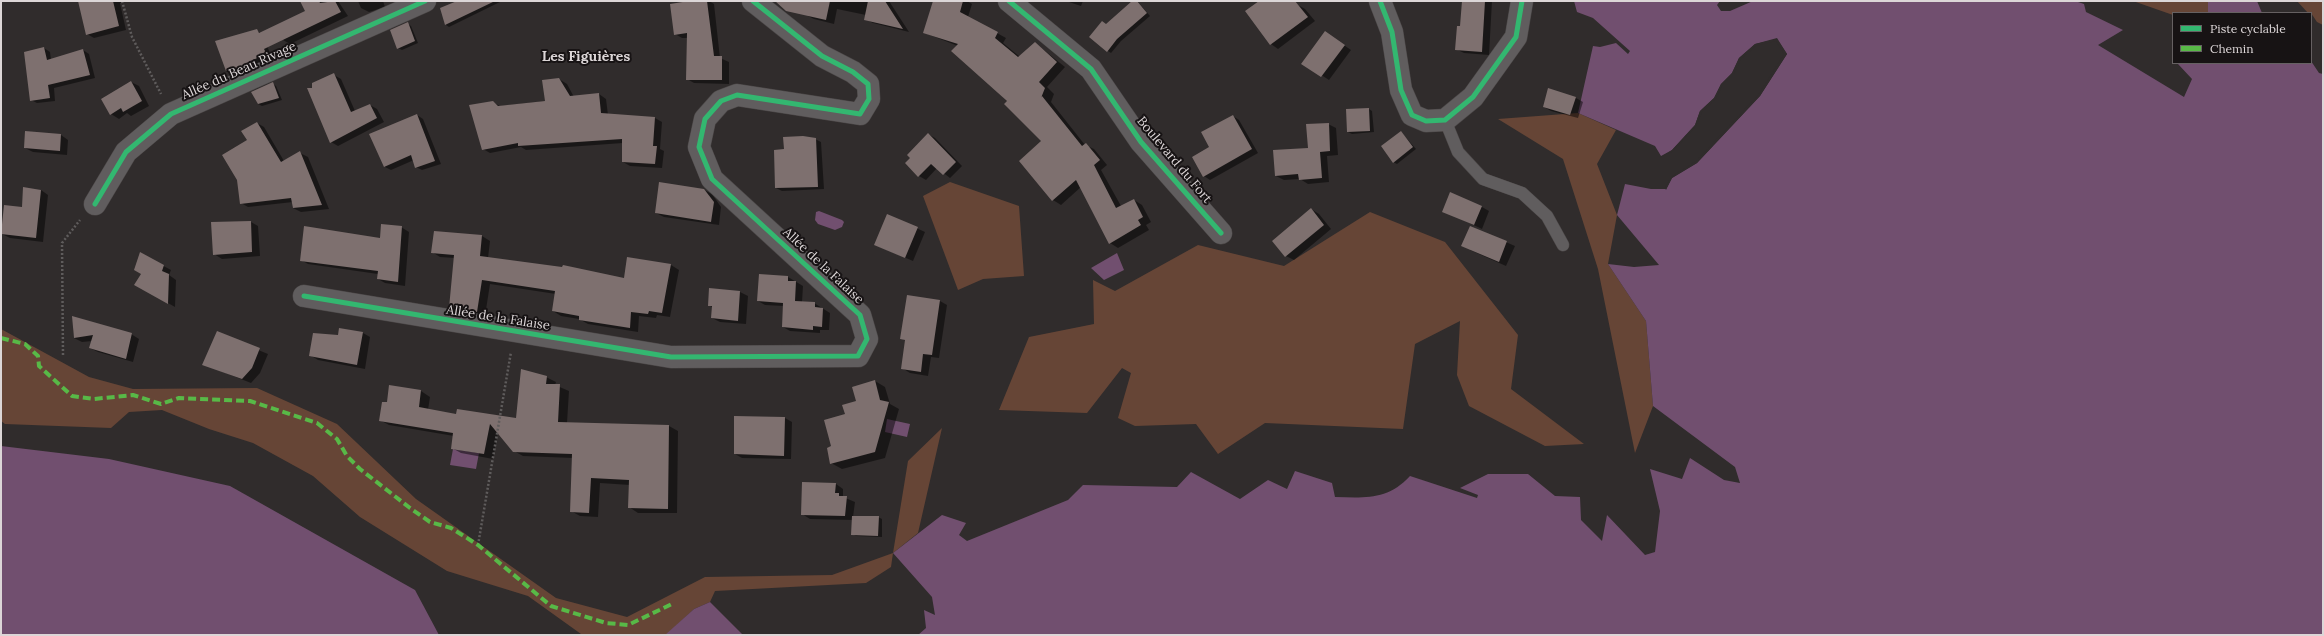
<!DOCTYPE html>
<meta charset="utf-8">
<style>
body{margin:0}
#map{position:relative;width:2324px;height:636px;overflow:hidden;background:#302c2c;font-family:Lora,serif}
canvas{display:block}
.frame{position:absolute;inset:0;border:2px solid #dcd6d7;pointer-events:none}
.legend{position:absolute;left:2172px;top:12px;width:140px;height:52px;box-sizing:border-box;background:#171314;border:1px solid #666162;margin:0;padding:5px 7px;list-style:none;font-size:12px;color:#dcd6d7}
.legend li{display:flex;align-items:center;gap:8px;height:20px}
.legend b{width:20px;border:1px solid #666162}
</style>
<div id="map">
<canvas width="2324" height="636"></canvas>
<div class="frame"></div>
<ul class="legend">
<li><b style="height:5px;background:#33b770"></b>Piste cyclable</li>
<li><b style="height:5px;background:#58b947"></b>Chemin</li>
</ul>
</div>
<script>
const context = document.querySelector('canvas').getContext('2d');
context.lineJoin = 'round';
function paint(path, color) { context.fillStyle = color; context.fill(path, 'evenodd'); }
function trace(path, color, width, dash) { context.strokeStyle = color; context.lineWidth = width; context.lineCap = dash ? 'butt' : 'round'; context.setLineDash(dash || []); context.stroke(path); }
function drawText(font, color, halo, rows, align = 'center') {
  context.font = font + ' Lora,serif'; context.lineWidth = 4; context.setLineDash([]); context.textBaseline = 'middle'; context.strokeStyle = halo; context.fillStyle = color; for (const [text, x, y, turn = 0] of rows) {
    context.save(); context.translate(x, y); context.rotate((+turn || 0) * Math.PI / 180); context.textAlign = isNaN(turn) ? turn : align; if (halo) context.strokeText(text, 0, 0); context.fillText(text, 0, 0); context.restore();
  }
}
const green = new Path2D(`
 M2133,1H2208V13L2173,15Z
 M2297,1H2323V25L2317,22L2311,13H2308Z
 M1578,113L1616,130L1597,164L1617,215L1608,264L1646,321L1653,406L1635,453L1598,269L1563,159L1498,119Z
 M950,182L1019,206L1024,276L983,279L958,290L923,196Z
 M1370,212L1445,242L1518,335L1511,389L1584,444L1545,446L1469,406L1457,375L1460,321L1415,344L1403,429L1265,423L1218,454L1196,424L1135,426L1118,418L1131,373L1122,368L1087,413L999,410L1029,337L1094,324L1093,280L1115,291L1198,245L1284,266Z
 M1,329L89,377L133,389L257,388L337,424L416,499L556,598L627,617L705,577L832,575L893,553L908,461L942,428L918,533L893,553L891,567L866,583L715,591L710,602L694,609L667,634H581L528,596L447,571L360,517L313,476L253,443L209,429L162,410L129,412L111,428L5,424L1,421Z`);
const water = new Path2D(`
 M1574,1H1720L1717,5L1721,11H1730L1753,1H2075L2084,4L2086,12L2123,30L2098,45L2184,97L2192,79L2178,64L2179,63H2311V61L2319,73L2323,74V635H918L926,628L924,610L935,615L932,597L893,553L942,515L966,523L959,535L967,541L1068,500L1083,485L1177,487L1191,472L1240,499L1268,480L1287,489L1295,471L1332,483L1335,497C1365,498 1388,500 1410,476L1477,498L1478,495L1460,488L1488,474H1528L1555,496L1580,497L1581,520L1602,541L1607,515L1645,555L1655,552L1660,511L1650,469L1682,479L1690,458L1724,480L1740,483L1735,467L1653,406L1646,321L1608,264L1634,267L1659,265L1617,215L1625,184L1651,189H1666L1672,178L1697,163L1760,96L1787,54L1777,39L1755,44L1739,58L1732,73L1721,84L1714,98L1700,111L1695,125L1672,150L1661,156L1655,146L1578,113L1593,46L1600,47L1616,43L1628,54L1630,51L1593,18L1577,12Z
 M2208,1H2257L2262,13H2208Z
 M819,211L842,220L844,222L842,227L835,230L818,224L815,220L816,212Z
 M1117,253L1124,270L1104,280L1091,268Z
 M887,419L910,424L907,437L885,432Z
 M1,446L109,459L230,486L415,590L439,635H1Z
 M453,449L479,453L476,469L450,465Z
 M710,602L743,635H665L694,609Z`);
const pier = new Path2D(`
 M1777,38L1787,54L1760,96L1697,163L1672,178L1666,190L1665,188L1671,177L1696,161L1758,95L1784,54L1776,41L1756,46L1741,59L1734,74L1722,86L1716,99L1702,112L1696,126L1673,151L1660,158L1672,150L1695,125L1700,111L1714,98L1721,84L1732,73L1739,58L1755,44Z`);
const shadow = new Path2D(`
 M79,1H126L120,3L126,30L94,38L87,34Z
 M304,1H338L348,16L290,44L283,40L306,11Z
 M358,1H383L385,7L369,12L361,8Z
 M459,1H502L449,27L446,25L441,9Z
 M698,1H709L714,4L720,58L729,62V84L694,83L687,79L688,38H682L675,34Z
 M801,1H889L909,32L873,23L865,19L866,15L837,9L834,24L814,19L808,16Z
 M934,1H967L972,4L968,17L1006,38L1003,43L1020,57L1035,43L1065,67L1047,87L1054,94L1051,102L1085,145L1094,149L1107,165L1101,170L1121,206L1134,200L1142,205L1151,222L1146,225L1149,230L1118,248L1110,243L1081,187L1061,205L1053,200L1020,161L1042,141L958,46L925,33Z
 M1066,1H1083L1081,6Z
 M1134,1L1138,2L1150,16L1121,41L1111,53L1108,51L1106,25Z
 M1261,1H1291L1305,9L1315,21L1278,49L1271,44Z
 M1463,1H1492L1489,55L1464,53L1456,49L1461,27Z
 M408,24L411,26L418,43L402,50L398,48Z
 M255,30L262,34L272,58L234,75L226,71Z
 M1332,37L1351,50L1329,80L1303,63Z
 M44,48L50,52L51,60L83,50L89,54L95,78L54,88L55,101L37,103L31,100Z
 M334,75L341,79L355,111L370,105L377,109L384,122L338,146L331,142Z
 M559,79L567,84L574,97L599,94L606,99L608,115L655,118L662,122L660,149L664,151L662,168L630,166L623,162V143L526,150L521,147L490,153L483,149L492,102L500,106L546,101Z
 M131,82L139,86L149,106L131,116L127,113L119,119L111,114Z
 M273,84L276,86L282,100L262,106L258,104Z
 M1576,98L1583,102L1578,118L1551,111L1544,107Z
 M1369,109L1372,111L1374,132L1352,134L1348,132Z
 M417,115L423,119L441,164L422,170L416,167L414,160L391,170L385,167L371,134Z
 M1233,116L1239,120L1258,153L1210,180L1204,176L1211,147Z
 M257,123L264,127L284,161L300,153L308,157L329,209L301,212L293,208V202L248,207L241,203L248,141Z
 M1328,124L1336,128L1338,155L1327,156L1329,182L1308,184L1300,179L1284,180L1276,176L1309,148Z
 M1401,132L1416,149L1397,164L1393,162Z
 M928,134L935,138L962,166L950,178L937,168L926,180L919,176L912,158Z
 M61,135L68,140L67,155L33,152L25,148Z
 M815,139L821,142L824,189L782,191L776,188L785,150Z
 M41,190L48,195L43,242L10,238L2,234L23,208Z
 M704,190L712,194L721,207L719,225L664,217L656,213Z
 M1482,207L1489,211L1482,229L1444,211Z
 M1311,209L1319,214L1331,229L1294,260L1286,256Z
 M888,215L925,232L913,261L875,245Z
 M251,222L258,226L260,256L222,259L214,254Z
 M401,227L409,232L405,286L385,283L378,279V274L308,264L301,260L381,239Z
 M1471,227L1515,246L1506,266L1470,250Z
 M482,236L490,241L488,258L625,279L671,265L679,270L670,317L657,315L656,318L639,316L638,332L588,324L579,319L561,316L553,311L556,294L490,284L485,316L459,312L450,307L455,258L440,257L432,252Z
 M141,254L171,270L169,275L176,280L175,307L136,285L142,275Z
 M788,277L803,286L802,302L814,303L830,313L829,330H820V333L790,331L783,327L784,306L765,305L758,301Z
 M710,289L740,292L748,296L746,324L720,322L712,318V307L709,305Z
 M940,301L947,305L939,358L931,357L928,376L910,373L902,368L906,341L901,338Z
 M73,317L131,334L139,339L133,362L98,352L90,348L92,341L82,342L74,338Z
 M340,329L363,333L370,337L365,369L318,360L310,355L339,336Z
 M217,333L268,354L260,373L251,383L203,364Z
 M546,377L556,382L555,385L569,391L567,423L669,426L678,431L677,513H638L629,507L630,485L600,483L598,517L580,516L571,511L573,458L523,456L514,451L498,432L493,459L461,453L452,448L454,436L389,425L380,420L387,404L421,391L430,397L428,410L457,415L517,420Z
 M875,381L885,387L890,404L899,409L885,458L842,469L831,463L846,415Z
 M785,418L792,422L791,459L742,458L735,454Z
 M836,484L843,489V497L855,502L853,517H878L882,519V537L856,536L852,534L853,520L810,519L802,514Z`);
const building = new Path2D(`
 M78,1H113L119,26L86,35Z
 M300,1H319L320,3L335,1L341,12L264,49L266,53L232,72L230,70L226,71L215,41L257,29L259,33L305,11Z
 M457,1H495L445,25L440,8Z
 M689,1H707L714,56H722V80H686L687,33L674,35L670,4Z
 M775,1H830L826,20L786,11Z
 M868,1H885L903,29L864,20Z
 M933,1H963L960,12L998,32L995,38L1018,57L1035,42L1057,62L1039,82L1045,88L1041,98L1042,96L1082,146L1086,143L1100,160L1094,165L1116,208L1134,199L1143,217L1138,220L1141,225L1109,244L1076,180L1052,201L1019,161L1041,141L1004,104L1007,101L951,51L958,44L923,33Z
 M1132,1H1137L1147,13L1117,39L1107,52L1089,37L1102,21L1106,24Z
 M1259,1H1295L1308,17L1270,45L1245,11Z
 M1462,1H1485L1482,52L1455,50L1457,26H1460Z
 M408,22L415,41L397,49L390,30Z
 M1325,31L1345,45L1321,77L1301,64Z
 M44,47L47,60L83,49L90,75L48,85L50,98L30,101L24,52Z
 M334,73L351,112L370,104L377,118L330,143L307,88H312V83Z
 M559,78L570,96L599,93L601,113L655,117L653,146H657L655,164L622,162V139L518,146V143L482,150L469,105L493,101L498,106L545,101L542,80Z
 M131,81L142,101L123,112L121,108L110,115L101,99Z
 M273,82L279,98L258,104L251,92Z
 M1548,88L1576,97L1570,115L1543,107Z
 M1369,108L1370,131L1347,132L1346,109Z
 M417,114L435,161L415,168L411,155L384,167L369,134Z
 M1233,115L1252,149L1203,177L1192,157L1209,147L1201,132Z
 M257,122L281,162L300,151L322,205L293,208L291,198L240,204L237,180L222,155L247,140L241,131Z
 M1329,123L1330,151L1320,152L1322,178L1299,180L1298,174L1275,176L1273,150L1308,148L1306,124Z
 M25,131L61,134L60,151L24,148Z
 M1401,131L1413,147L1393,163L1381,146Z
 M928,133L956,162L943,175L931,164L918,177L905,163L910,158L907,155Z
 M803,136L816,138L818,187L775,188L774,150L784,149L783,137Z
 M659,182L704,189L714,202L711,222L655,213Z
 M23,187L41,190L36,238L1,234L4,205L22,207Z
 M1450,192L1482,206L1474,225L1442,212Z
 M1311,208L1324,225L1285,257L1272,241Z
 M887,214L918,227L905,258L874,245Z
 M251,221L252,252L213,255L211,222Z
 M381,224L402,226L398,282L377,279L378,271L300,261L304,226L380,238Z
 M1470,226L1507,241L1499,262L1461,246Z
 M434,231L482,235L480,256L562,267L563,265L624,278L627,257L671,264L662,313L649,311L648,314L631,312L630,328L579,320V316L552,311L555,291L482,280L477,312L449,308L454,255L431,253Z
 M140,252L164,265L162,271L169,274L168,304L134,285L141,274L134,270Z
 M759,274L788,276V281H796L795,301L815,302V307L823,308L822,327L813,326V330L782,327L783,303L757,301Z
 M709,288L740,291L738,321L711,318L712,306H708Z
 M907,295L940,300L932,355L923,354L921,372L901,369L905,340L900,339Z
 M72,316L132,333L126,359L89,348L93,335L74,338Z
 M339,328L363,332L357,365L309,356L313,333L338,335Z
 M217,331L260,348L252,368L242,379L202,365Z
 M521,369L547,376L546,384H560L558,422L669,425L668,509L628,508L629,480L591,478L589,513L570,512L572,454L513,452L490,424L484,454L451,449L453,433L379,421L382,402H387L389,385L421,390L419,407L456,414L457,409L516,418Z
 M875,380L880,400L889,402L875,452L830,464L827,448L831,446L824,420L845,414L842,405L856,401L852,387Z
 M734,416L785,417L784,456L734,454Z
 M802,482L836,483L835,493H839V496H847L845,516L801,515Z
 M852,516H879L878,536L851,535Z`);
const path = new Path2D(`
 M122,1L132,37L161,94
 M63,355L62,243L80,220
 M478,545L511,352`);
const service = new Path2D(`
 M1445,120L1458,152L1483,179L1522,193L1547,216L1563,245`);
const minor = new Path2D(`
 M1009,1L1091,69L1141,142L1221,233
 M1380,1L1392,32L1401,90L1412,115L1426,121L1445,120L1473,97L1516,37L1522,1
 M95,204L126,152L171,114L425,1
 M304,296L671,357L858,356L867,339L860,315L712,179L699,147L705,119L721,101L737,95L860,114L869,99L868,84L853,72L822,56L753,1`);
const quiet = new Path2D(`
 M1,338L25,344L38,356L39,366L72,396L94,399L133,395L161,404L179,398L250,401L317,423L337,439L347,456L360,469L410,508L430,522L451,528L478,545L551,606L606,623L628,625L674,603`);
const cycleway = new Path2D(`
 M1009,1L1091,69L1141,142L1221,233
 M1380,1L1392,32L1401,90L1412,115L1426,121L1445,120L1473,97L1516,37L1522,1
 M95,204L126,152L171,114L425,1
 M304,296L671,357L858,356L867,339L860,315L712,179L699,147L705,119L721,101L737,95L860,114L869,99L868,84L853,72L822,56L753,1`);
const streetNames = [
 ["Allée du Beau Rivage",239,71,-24],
 ["Boulevard du Fort",1174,160,50],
 ["Allée de la Falaise",823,266,43],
 ["Allée de la Falaise",498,318,9]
];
const neighbourhoodNames = [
 ["Les Figuières",586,57]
];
paint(green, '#664536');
paint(water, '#714f6f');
paint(pier, '#302c2c');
paint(shadow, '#0007');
paint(building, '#7e706f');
trace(service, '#4b4747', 13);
trace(minor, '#4b4747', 23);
trace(path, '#5f5c5c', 2.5, [2, 2]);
trace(service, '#605d5e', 12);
trace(minor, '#605d5e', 22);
trace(quiet, '#58b947', 4, [8, 4]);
trace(cycleway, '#33b770', 5);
drawText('13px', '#dcd6d7', '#171314', streetNames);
drawText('bold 14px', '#dcd6d7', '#171314', neighbourhoodNames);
</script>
